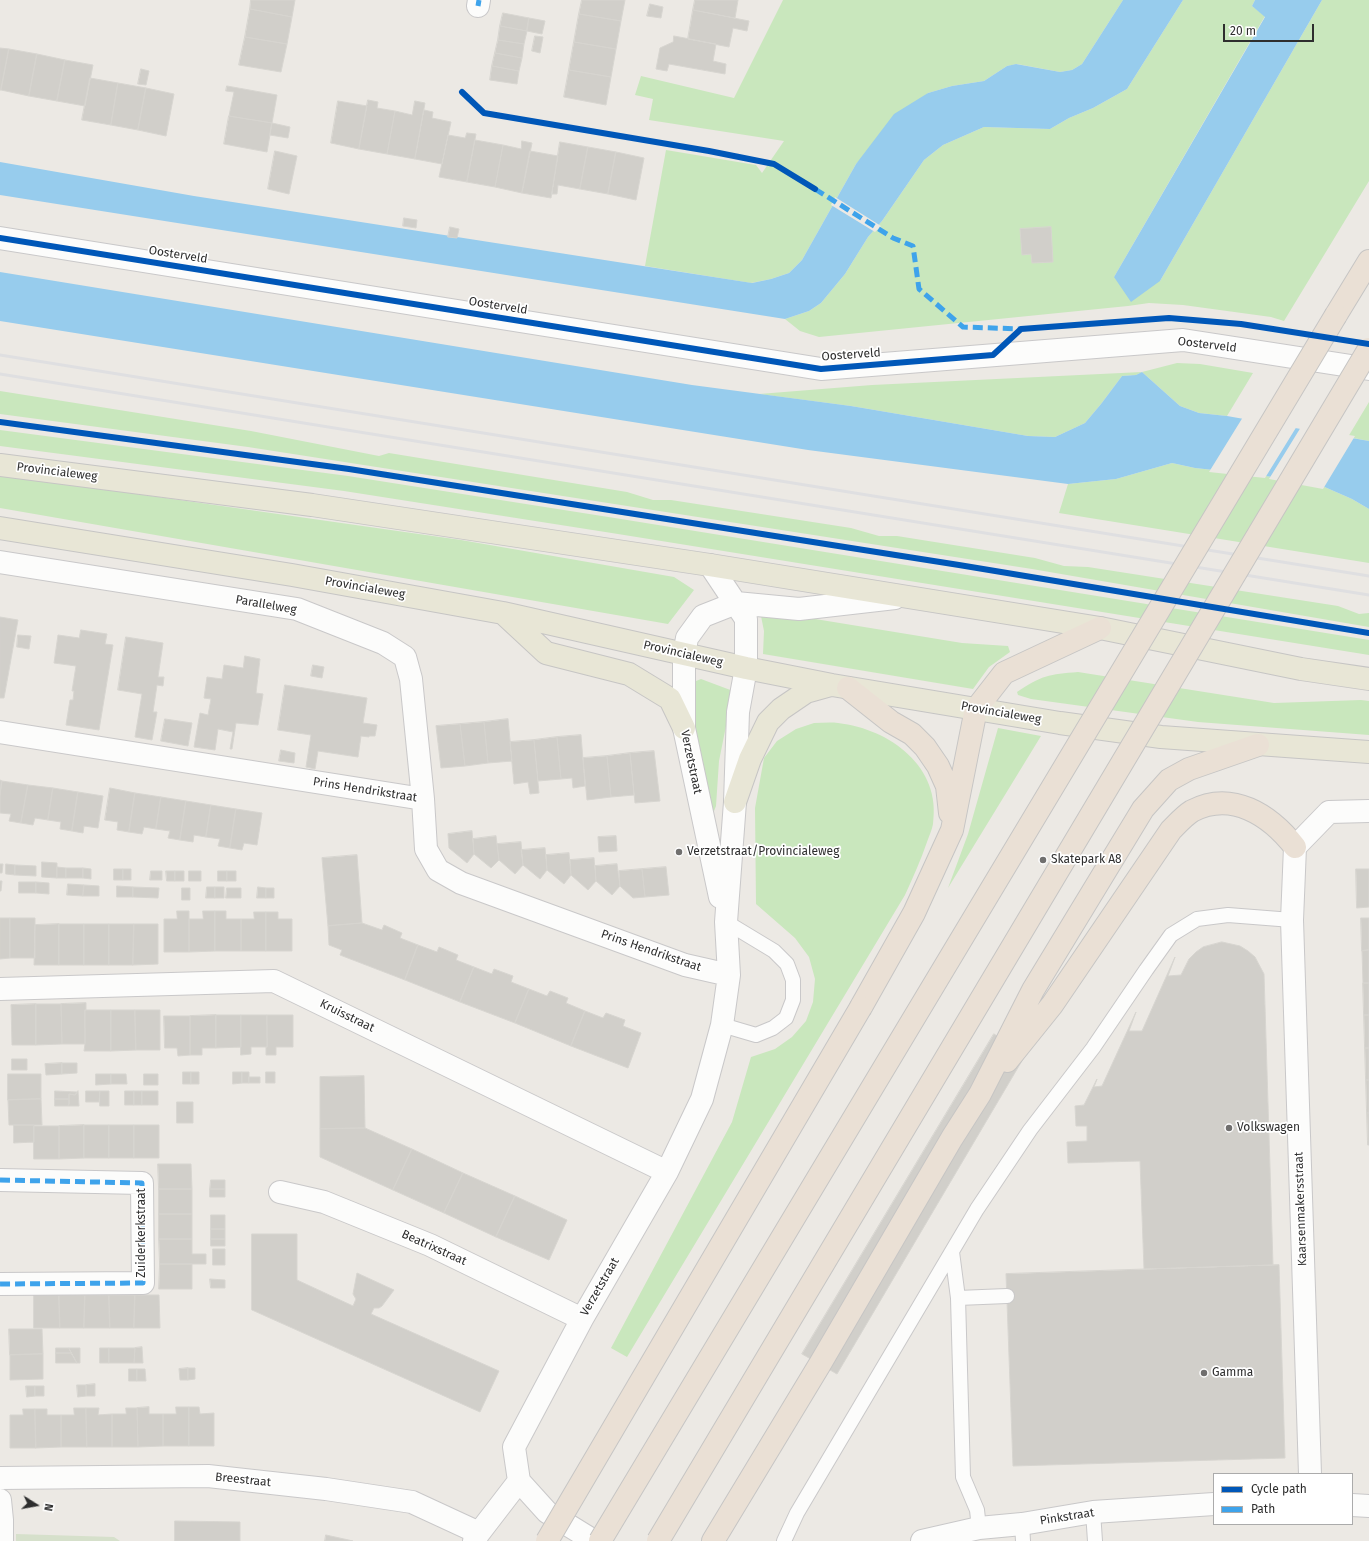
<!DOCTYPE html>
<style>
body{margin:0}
#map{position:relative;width:1369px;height:1541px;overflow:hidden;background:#ece9e4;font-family:"Fira Sans",sans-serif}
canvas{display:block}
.legend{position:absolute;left:1213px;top:1473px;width:140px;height:52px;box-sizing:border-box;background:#fff;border:1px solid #ababab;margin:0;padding:5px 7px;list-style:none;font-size:12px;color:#2e2e2e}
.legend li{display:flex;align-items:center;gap:8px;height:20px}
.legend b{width:20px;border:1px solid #ababab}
.north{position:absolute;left:16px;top:1485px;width:40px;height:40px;-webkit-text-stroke:3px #fff;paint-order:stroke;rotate:101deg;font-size:11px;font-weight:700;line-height:16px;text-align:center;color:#2e2e2e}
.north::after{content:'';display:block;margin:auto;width:14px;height:18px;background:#2e2e2e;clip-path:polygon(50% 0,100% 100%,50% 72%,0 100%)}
.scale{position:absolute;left:1223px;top:24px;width:91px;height:18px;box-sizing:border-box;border:2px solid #2e2e2e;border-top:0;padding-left:5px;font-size:12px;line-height:14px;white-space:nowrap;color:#2e2e2e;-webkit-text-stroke:3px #fff;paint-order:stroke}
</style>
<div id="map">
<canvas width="1369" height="1541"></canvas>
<ul class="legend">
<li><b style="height:5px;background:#0057b8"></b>Cycle path</li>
<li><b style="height:5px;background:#3ea3eb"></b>Path</li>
</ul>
<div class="north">N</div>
<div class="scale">20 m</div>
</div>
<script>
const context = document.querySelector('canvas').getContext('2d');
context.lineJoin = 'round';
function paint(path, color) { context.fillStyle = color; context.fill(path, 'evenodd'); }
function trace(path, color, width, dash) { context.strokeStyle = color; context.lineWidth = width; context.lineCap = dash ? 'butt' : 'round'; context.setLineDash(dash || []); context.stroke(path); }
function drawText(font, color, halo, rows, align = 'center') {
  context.font = font + ' "Fira Sans",sans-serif'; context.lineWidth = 3.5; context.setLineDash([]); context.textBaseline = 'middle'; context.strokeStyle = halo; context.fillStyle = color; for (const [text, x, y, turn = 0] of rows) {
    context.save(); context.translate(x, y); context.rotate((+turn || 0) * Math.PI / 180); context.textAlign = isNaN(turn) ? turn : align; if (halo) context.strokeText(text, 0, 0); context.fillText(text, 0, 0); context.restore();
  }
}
const green = new Path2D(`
 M783,0H1123L1082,64L1072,70L1060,72L1017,64L1007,66L984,81L952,86L928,93L856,164L802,260L789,273L771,279L751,283L645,266L666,150L756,165L762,173L784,141L649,120L653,99L635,95L641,76L734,98Z
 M1183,0H1255L1252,6L1265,16L1114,277L1160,281L1322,0H1369V181L1284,321L1271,317L1183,305L1149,303L1128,306L819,337L800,331L785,319L809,311L821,303L845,274L868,237L882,221L924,160L943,145L984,127L1050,129L1069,118L1093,108L1127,89Z
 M1177,363L1200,364L1253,373L1227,416L1199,413L1180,406L1142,372L1136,375L1122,376L1101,404L1085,423L1055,437L1028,436L851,406L759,394L872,385L1142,372Z
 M0,391L251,431L379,456L389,453L627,492L653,500H671L851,528L879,536H897L1035,558L1064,566L1088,567L1338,606L1359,614L1369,613V627L1032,569L248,447L0,414Z
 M1369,402V441L1348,437Z
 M0,430L348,476L621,519L1369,640V655L618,534L344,491L0,446Z
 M1172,463L1195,468L1260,475L1320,485L1352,499L1369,509V563L1059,513L1068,484L1116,479Z
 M0,476L46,481L461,540L674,577L694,590L668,624L0,508Z
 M761,616L803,617L962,643L1008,646L1010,652L989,667L973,689L763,654L764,631Z
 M1078,672L1274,703L1361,700L1369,701V735L1198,722L1031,699L1018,695L1017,692C1040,676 1050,674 1078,672Z
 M701,679L733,691L719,761L716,806L714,811L707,809L694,731V707L696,681Z
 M814,723C822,723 830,722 838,723C890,729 942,767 933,824C932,830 929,836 927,842C921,860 913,877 905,895L627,1357L611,1348L732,1122L751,1057L775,1049L792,1037L806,1021L813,1002L815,979L809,957L795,938L756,904L755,808L764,758L777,741L796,729Z
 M998,728L1041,736L948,888L968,834Z`);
const cemetery = new Path2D(`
 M16,1534L114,1537L120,1541H16Z`);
const water = new Path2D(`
 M1123,0H1183L1127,89L1093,108L1069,118L1050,129L984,127L943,145L924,160L882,221L868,237L845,274L821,303L809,311L785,319L0,195V162L194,196L752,283L771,279L789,273L802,260L856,164L894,114L928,93L952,86L984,81L1007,66L1016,64L1060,72L1072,70L1082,64Z
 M1255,0H1322L1160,281L1131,302L1114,277L1265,17L1252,6Z
 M0,272L692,385L851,406L1028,436L1055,437L1085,423L1101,404L1122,376L1136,375L1142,372L1180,406L1199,413L1227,416L1369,441V509L1352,499L1320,485L1260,475L1195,468L1172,463L1116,479L1068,484L808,450L0,321Z`);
const pier = new Path2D(`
 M835,197L881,226L875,232L831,205Z
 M1243,417L1297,426L1265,478L1209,472Z
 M1301,427L1355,436L1323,489L1269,479Z`);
const building = new Path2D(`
 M251,0H295L292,17L250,9Z
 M582,0H625L621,21L579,14Z
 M695,0H738L735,18L693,10Z
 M650,4L663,7L661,18L647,16Z
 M250,9L292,17L287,44L245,37Z
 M693,10L749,21L747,31L733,28L729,47L688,39Z
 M503,13L529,18L527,31L500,26Z
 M579,14L621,21L616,49L574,42Z
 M529,18L545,21L542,34L527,31Z
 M500,26L527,31L524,44L498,40Z
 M535,36L543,37L540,53L532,51Z
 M674,36L716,44L713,61L726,64L725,74L669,64L667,71L656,69L660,48L673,42Z
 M245,37L287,44L281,72L239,65Z
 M498,40L524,44L522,58L495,53Z
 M574,42L616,49L611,77L569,70Z
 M0,48L9,49L1,90H0Z
 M9,49L37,54L29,96L1,90Z
 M495,53L522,58L519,71L492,66Z
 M37,54L65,60L57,101L29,96Z
 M65,60L93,65L85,106L57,101Z
 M492,66L519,71L517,84L490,80Z
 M141,69L149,71L146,85L138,84Z
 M569,70L611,77L606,105L564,97Z
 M90,78L118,83L111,125L82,120Z
 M118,83L146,88L138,130L111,125Z
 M227,86L277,95L272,123L229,116L234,92L226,91Z
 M146,88L174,94L166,136L138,130Z
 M368,100L378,102L377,108L395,111L387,154L359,149Z
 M338,101L367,106L359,149L331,143Z
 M415,101L425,103L415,159L387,154L395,111L412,115Z
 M424,110L433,112L432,118L451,122L442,164L415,159Z
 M229,116L272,123L267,152L224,144Z
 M272,123L290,127L288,138L270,135Z
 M467,133L476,134L467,182L439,177L448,135L465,138Z
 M475,140L503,145L495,187L467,182Z
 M522,141L532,143L522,193L495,187L503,145L521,149Z
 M560,142L588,147L580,189L558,185L557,194H552Z
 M588,147L616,152L608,194L580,189Z
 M275,151L297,156L289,194L268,189Z
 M530,151L558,156L551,198L522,193Z
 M616,152L644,158L636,200L608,194Z
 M404,218L417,220L416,228L403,226Z
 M450,227L459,229L457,238L448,237Z
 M1051,227L1053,262L1032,263L1031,254L1022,255L1020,229Z
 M0,617L18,620L4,698H0Z
 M81,630L107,634L105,644L113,645L99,730L66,725L70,700H73L74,691H72L76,666L54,663L58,635L79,638Z
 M18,635L31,636L29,649L17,647Z
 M126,637L163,643L158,677H164L163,686L157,685L153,712H157L152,740L135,737L142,694L118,690Z
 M245,656L260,659L256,693L263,694L258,725L236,723L232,749H230L233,732L218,729L215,750L194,747L200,713L208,715L211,699L204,698L207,677L222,679L224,665L243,668Z
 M313,665L324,667L322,678L311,676Z
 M285,685L367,698L363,723L377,725L375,736H369V737L361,736L358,757L318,751L315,769L306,767L311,735L278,730Z
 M165,719L192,723L188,746L161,741Z
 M508,719L512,761L488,763L484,722Z
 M484,722L488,763L465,766L460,724Z
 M460,724L465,766L441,768L436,726Z
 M581,735L585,786L573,788L572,778L561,779L557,737Z
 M557,737L561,779L538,781L534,740Z
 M534,740L539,793L530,794L528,782L514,784L510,742Z
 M281,750L295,753L294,763L279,761Z
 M654,751L660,801L635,803L630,753Z
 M630,753L634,795L611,797L607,756Z
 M607,756L611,797L587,800L583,758Z
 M0,780L2,781L0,795Z
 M2,781L28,785L21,823L9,821L11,814L0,813V795Z
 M28,785L53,788L48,820L35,818L33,825L21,823Z
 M53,788L78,792L72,831L60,829L61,822L48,820Z
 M110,788L135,793L129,832L117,830L118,822L105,820Z
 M78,792L103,796L98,828L84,826L83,833L72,831Z
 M135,793L161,797L156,829L144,827L142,834L129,832Z
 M161,797L186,801L180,840L168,838L170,831L156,829Z
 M186,801L211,805L206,837L194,835L193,842L180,840Z
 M211,805L236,809L230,848L218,846L220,839L206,837Z
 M236,809L262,813L257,845L244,843L242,850L230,848Z
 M472,831L474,854L467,863L449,848L448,834Z
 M496,836L499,860L491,868L474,854L473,839Z
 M616,836L617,851L599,852L598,837Z
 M521,842L523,865L515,874L499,860L497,844Z
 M545,848L547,870L540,879L523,865L521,850Z
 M569,853L571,875L564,884L547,870L546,855Z
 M357,855L362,923L328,926L322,858Z
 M594,858L596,881L588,890L571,875L570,860Z
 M42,862L57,863V878L42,877Z
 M0,864H3L2,873H0Z
 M6,864L15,865V875L6,874Z
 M617,864L620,886L612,895L596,881L595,866Z
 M15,865L36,866V876L15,875Z
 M57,867L66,868V878H57Z
 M666,867L669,895L645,897L642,869Z
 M66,868H83V878H66Z
 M83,868L91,869V879L83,878Z
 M114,869H123V880H114Z
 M123,869H131V880H123Z
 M642,869L645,897L633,898L620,886L619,871Z
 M1356,869H1369V907L1357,908Z
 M151,871H162V880H150Z
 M166,871H175V881H167Z
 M175,871H184V881H175Z
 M189,871H201V881H189Z
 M218,871H227V881H218Z
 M227,871H236V881H227Z
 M0,881H2L1,891H0Z
 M19,882H36V893H19Z
 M36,882L49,883V894L36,893Z
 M68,884L84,885L83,896L67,895Z
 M84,885L99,886V896H83Z
 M117,886L133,887V897H117Z
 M133,887L159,888L158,898L133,897Z
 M207,887H215V898H206Z
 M215,887H224V898H215Z
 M258,887L266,888V898H257Z
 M182,888H190V900H182Z
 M227,888H241V898H226Z
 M266,888H274V898H266Z
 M177,911H189V952H164V919H177Z
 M203,911H215V951L189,952V919H203Z
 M215,911H226V919H241V951H215Z
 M254,912H266V951H241V919H254Z
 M266,912H278V919H292V951H266Z
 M0,918H10V958L0,959Z
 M10,918H35V958H10Z
 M1361,918H1369V950L1362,951Z
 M362,923L382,930L384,925L402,933L400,938L418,945L405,980L340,955L342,950L329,945L328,926Z
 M59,924H84V965H59Z
 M59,924V965H34L35,925Z
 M84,924H109V965H84Z
 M109,924H134L133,965H109Z
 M134,924H158V964L133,965Z
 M1222,942L1240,946L1248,951L1255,957L1264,974L1273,1265L1144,1269L1140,1161L1068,1163L1067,1142L1087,1141V1126H1076L1075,1106L1084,1105L1097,1079L1094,1087L1102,1086L1136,1012L1129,1031H1142L1175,957L1168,976L1181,975L1189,959L1196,952L1203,947Z
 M418,945L437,952L439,947L458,955L456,960L474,967L460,1002L405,980Z
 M1369,950V983H1363L1362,951Z
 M474,967L492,974L494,969L513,976L511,982L529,989L515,1023L460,1002Z
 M1363,983H1369V1015H1364Z
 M529,989L547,996L550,991L568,998L566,1003L585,1011L571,1046L515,1023Z
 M86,1003V1010H85V1044H62L61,1004Z
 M36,1004V1045H12L11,1005Z
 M36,1004H61L62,1044L36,1045Z
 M85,1010H111V1051H84L85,1044Z
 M111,1010H135L136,1050L111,1051Z
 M135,1010H160V1050H136Z
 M585,1011L603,1018L606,1013L625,1020L623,1026L641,1033L628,1068L571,1046Z
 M216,1015H241V1047L216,1048Z
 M216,1015V1048H202V1055H190V1016Z
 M241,1015H267V1047H251V1054L241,1055Z
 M267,1015H293V1047H276V1055H266V1047H267Z
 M1364,1015H1369V1048H1365Z
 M164,1016H190V1055L178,1056L177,1048H165Z
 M994,1034L1026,1054L837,1374L802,1354Z
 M1365,1048H1369V1080H1366Z
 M12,1059H27V1070H12Z
 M62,1063V1074L46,1075L45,1064Z
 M62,1063H77V1073L62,1074Z
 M183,1072H191V1084H183Z
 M191,1072H199V1084H191Z
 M233,1072H242V1083L233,1084Z
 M242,1072H249V1083H242Z
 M266,1072H275V1083H266Z
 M8,1074H41V1099L8,1100Z
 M96,1074H111V1084L96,1085Z
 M111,1074H126L127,1084H111Z
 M144,1074H158V1085H144Z
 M364,1076L365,1128L320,1129V1077Z
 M249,1077H260V1083H249Z
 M1366,1080H1369V1113H1367Z
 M55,1091L77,1092L75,1095L69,1094V1099H55Z
 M78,1091L79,1106H68L69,1104V1094L75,1095Z
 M86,1091H100L99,1102H86Z
 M100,1091H109V1106H100Z
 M125,1091H134V1105H125Z
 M134,1091H142V1105H134Z
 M142,1091H158V1105H142Z
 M41,1099L42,1125H9L8,1100Z
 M55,1099H69V1104L68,1106H55Z
 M177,1102H193V1123H177Z
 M1367,1113H1369V1145H1368Z
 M14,1125H34V1142L14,1143Z
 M84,1125H109V1158H84Z
 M84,1125V1158L59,1159V1126Z
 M109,1125H134V1158H109Z
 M134,1125H159V1158H134Z
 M34,1126H59V1159H34Z
 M365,1128L412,1149L393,1190L320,1157V1129Z
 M412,1149L463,1173L444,1213L393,1190Z
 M158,1164H191L192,1189H159Z
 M463,1173L515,1196L496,1237L444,1213Z
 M211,1180H225V1189H210Z
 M159,1189H192V1214H159Z
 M210,1189H225V1197H210Z
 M515,1196L567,1220L549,1260L496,1237Z
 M159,1214H192V1239H159Z
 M211,1215H225V1229H211Z
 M211,1229H225V1239H211Z
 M252,1234H297V1280L353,1306L356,1299L353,1294L357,1273L394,1290L382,1306L379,1308H374L371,1314L499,1371L480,1412L252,1310Z
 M159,1239H192V1254H206V1264H160Z
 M211,1239H225V1246H211Z
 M213,1249H225V1265H213Z
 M160,1264H192V1289H159Z
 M1279,1265L1285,1458L1013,1466L1006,1274Z
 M210,1279L225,1280V1288H211Z
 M34,1295H59L60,1328H34Z
 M59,1295H85L84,1328H60Z
 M85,1295H109L110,1328H84Z
 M109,1295H135L134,1328H110Z
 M135,1295H159L160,1328H134Z
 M9,1329H42L43,1354L10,1355Z
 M142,1347L143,1363H134L135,1348Z
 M56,1348H69L71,1353H56Z
 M69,1348H80V1363H77Z
 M100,1348H109V1363H100Z
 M109,1348H135L134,1363H109Z
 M56,1353H71L77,1363H56Z
 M43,1354V1379L10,1380V1355Z
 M188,1368V1380H180L179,1369Z
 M188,1368H195V1379L188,1380Z
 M129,1369H137V1381H129Z
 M137,1369H145L146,1381H137Z
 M95,1384V1396H86V1385Z
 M77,1385H86V1396L78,1397Z
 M26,1386H35V1396L27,1397Z
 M35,1386H44V1396H35Z
 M149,1407V1414H163V1446L138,1447L137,1408Z
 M176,1407H189V1446H163V1414H176Z
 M189,1407H199L200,1414L214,1413V1446H189Z
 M74,1408H86L87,1447H61V1415H74Z
 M86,1408H99L98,1415L112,1414V1447H87Z
 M126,1408H137L138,1447H112V1414H126Z
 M23,1409H35L36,1448H10V1415H23Z
 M35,1409H47V1415H61V1447L36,1448Z
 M175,1521L240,1522V1541H175Z
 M326,1535L353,1541H325Z`);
const service = new Path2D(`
 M722,1025L756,1035L773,1028L786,1018L793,1000V980L787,964L774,951L726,922
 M952,1252L958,1298L963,1477L977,1510L979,1528
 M958,1298L1007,1296
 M1093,1512L1095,1541
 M1022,1524L1023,1541
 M784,1541L797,1513L977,1209L1030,1130L1093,1048L1146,970L1171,935L1197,919L1228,915L1292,920`);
const minor = new Path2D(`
 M478,6L479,0
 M0,238L821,369L1183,340L1369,369
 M0,562L297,609L383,643L405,657L411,679L423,799L426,849L438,870L461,883L685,965L729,975
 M0,732L423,799
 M720,897L684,728V655L687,638L703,616L736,603L799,609L895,598
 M0,989L274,981L667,1172
 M0,1180L142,1183L143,1283L0,1284
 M280,1192L324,1202L430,1245L582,1319
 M1310,1474L1292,920L1295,847L1329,812L1369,811
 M0,1478L208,1476L326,1489L412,1502L479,1533
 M519,1481L547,1512L594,1541
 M0,1500L2,1520V1541
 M1352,1505L1369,1506
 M474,1541L479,1533L519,1481L514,1447L582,1319L667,1172L702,1099L722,1025L729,975L726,922L735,802L738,712L746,668V619L710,565
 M922,1541L979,1528L1022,1524L1093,1512L1214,1504`);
const primary = new Path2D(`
 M0,465L312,505L710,565L1100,628L1301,669L1369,679
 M0,528L292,575L503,613L746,668L832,685L1060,723L1161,737L1369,752
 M504,614L546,653L629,674L670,699L684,728
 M735,802L750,759L768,722L781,709L806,692L831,685`);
const motorway = new Path2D(`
 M1336,315L1369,261
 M848,688L891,722L912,734L925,747L938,766L947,786L950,813
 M861,1007L914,913L952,830L976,709L1004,673L1100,628
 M1007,1061L1052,1005L1171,830C1177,824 1184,816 1192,811C1232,790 1270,815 1295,847
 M713,1541L820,1364L952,1138L980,1094L1033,990L1143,809L1169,780L1189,769L1258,745`);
const rail = new Path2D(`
 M0,355L1369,576
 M0,374L1369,595`);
const motorwayBridge = new Path2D(`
 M547,1541L861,1007
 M600,1541L1336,315
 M658,1541L1369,349`);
const quiet = new Path2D(`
 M478,6L479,0
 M815,189L893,238L913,246L919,289L963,327L1021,329
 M0,1180L142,1183L143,1283L0,1284`);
const cycleway = new Path2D(`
 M462,92L484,113L709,151L774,164L815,189
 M0,238L821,369L993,355L1021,329L1169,318L1241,324L1369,344
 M0,422L349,469L959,565L1369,633`);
const markers = [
 [679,852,4,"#706f6e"],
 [1043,860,4,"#706f6e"],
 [1229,1128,4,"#706f6e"],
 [1204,1373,4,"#706f6e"]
];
const streetNames = [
 ["Oosterveld",178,255,9],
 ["Oosterveld",498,306,9],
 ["Oosterveld",1207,345,7],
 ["Oosterveld",851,355,-4],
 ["Provincialeweg",57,472,7],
 ["Provincialeweg",365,588,10],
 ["Parallelweg",266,605,10],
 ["Provincialeweg",683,654,13],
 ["Provincialeweg",1001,713,10],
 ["Verzetstraat",691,762,78],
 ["Prins Hendrikstraat",365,790,9],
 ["Prins Hendrikstraat",651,951,19],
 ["Kruisstraat",347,1016,26],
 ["Kaarsenmakersstraat",1301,1209,-92],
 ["Zuiderkerkstraat",142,1233,-90],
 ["Beatrixstraat",434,1248,24],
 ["Verzetstraat",600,1287,-60],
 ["Breestraat",243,1480,6],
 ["Pinkstraat",1067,1517,-9]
];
const poiNames = [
 ["Verzetstraat/Provincialeweg",687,852],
 ["Skatepark A8",1051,860],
 ["Volkswagen",1237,1128],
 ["Gamma",1212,1373]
];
paint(green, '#c9e7bd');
paint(cemetery, '#d6e0cb');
paint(water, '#97cced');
paint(pier, '#ece9e4');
paint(building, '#d1cfca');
trace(building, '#d7d5d0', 1);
trace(service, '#c9c8c9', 16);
trace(minor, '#c9c8c9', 24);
trace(primary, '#c6c5c4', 24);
trace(motorway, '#c6c5c4', 24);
trace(service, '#fcfcfb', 14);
trace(minor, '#fcfcfb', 22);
trace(primary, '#e8e6d6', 22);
trace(motorway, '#eae0d5', 22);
trace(rail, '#dfdfe1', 3);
trace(motorwayBridge, '#c6c5c4', 24, []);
trace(motorwayBridge, '#eae0d5', 22);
trace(quiet, '#3ea3eb', 5, [10, 5]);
trace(cycleway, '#0057b8', 6);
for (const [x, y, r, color] of markers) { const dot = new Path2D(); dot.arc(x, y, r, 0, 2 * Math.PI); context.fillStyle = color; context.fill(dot); trace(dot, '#fff', 1.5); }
drawText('12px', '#2e2e2e', '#fff', streetNames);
drawText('12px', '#2e2e2e', '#fff', poiNames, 'left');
</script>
